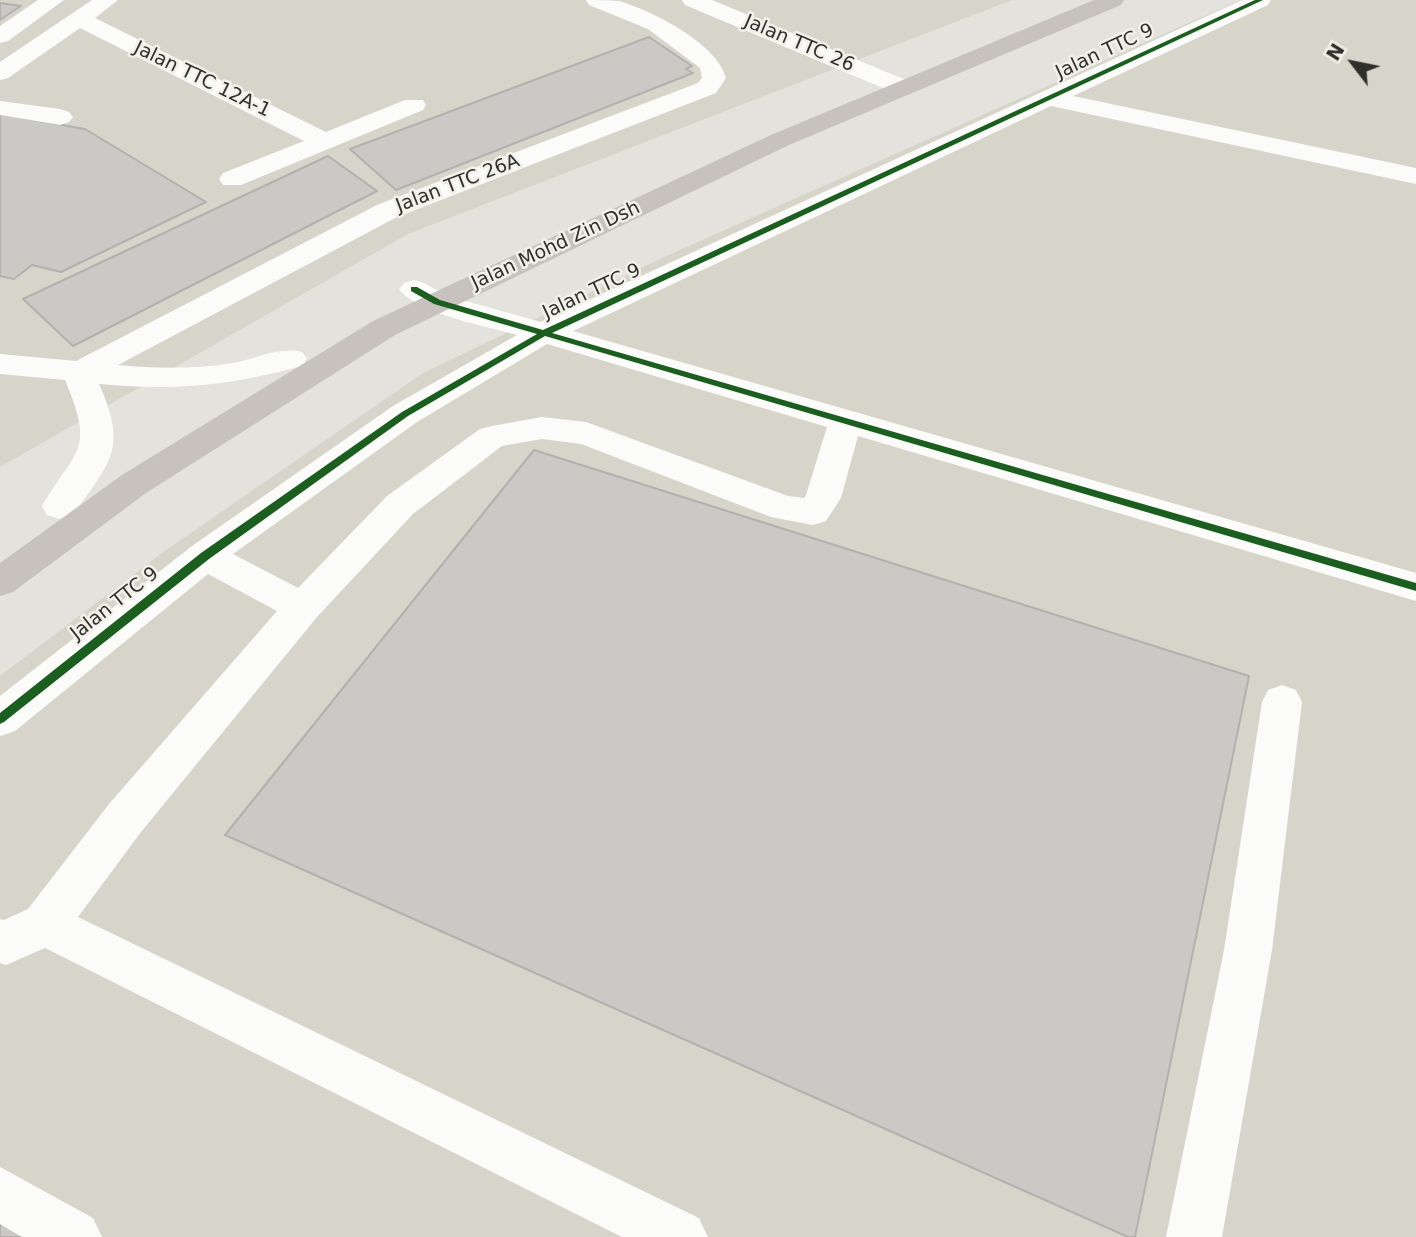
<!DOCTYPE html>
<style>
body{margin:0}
#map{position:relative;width:1416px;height:1237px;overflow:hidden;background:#e3e2dd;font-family:"DejaVu Sans",sans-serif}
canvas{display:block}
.north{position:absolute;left:1318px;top:28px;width:70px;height:70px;-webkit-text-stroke:5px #f2f0e9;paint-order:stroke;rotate:302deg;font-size:19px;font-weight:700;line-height:28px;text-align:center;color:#2f2f2c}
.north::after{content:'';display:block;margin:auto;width:24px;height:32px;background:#2f2f2c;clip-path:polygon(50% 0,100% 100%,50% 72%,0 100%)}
</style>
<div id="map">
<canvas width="1416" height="1237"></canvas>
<div class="north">N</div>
</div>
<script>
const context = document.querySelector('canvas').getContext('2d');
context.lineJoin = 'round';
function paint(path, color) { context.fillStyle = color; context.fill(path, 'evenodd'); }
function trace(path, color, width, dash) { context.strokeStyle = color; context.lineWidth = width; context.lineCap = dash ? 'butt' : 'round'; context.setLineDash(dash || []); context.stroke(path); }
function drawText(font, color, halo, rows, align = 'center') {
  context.font = font + ' "DejaVu Sans",sans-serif'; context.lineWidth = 5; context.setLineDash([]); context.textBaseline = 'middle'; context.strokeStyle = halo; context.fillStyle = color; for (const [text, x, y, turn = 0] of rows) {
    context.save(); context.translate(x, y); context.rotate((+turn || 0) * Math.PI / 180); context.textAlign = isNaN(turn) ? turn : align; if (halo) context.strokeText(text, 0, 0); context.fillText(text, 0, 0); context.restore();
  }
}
const built = new Path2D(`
 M0,0H1012L408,234L0,467Z
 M1240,0H1416V1237H0V676L166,550L423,373L662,258Z`);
const building = new Path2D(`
 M0,3L21,6L0,20Z
 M649,37L692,66L686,69L693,73L396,190L350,149Z
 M0,114L85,129L206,202L61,272L32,265L14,279L0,276Z
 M328,156L377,191L73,346L23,299Z
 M534,450L1249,676L1135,1237H1128L225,835Z
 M0,1214L37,1237H0Z`);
const minor = new Path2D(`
 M38,0H64L8,41L0,43V26Z
 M92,0H118L95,18L326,132L405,100H423L426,105L423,110L241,185H223L219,179L223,173L304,141L80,28L8,78L0,80V62Z
 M586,0C596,0 609,0 619,1C651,10 718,44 726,78L716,93L397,217L118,365C156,369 195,369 233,363C255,359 280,346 302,352L307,359L302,366C227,386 176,391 99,384C128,449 111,461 73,515L60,519L47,515L42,506C77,447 95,452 65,380L0,374V354L76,361L377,205L698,83L702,78L700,68L648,29L589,5Z
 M682,0H712L913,83L916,88L913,93H895L685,5Z
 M1242,0H1271L1268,5L1073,96L1416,168V184L1051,106L573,331L1416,573V601L858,436L841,498L826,521L813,525L771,517L581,444L542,439L502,446L413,514L317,617L141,832L78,917L699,1218L708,1237H622L45,948L6,965L0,963V919L4,920L28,909L109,804L277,611L208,574L15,731L0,736V696L192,546L393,406L517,335C487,326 417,314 399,289L404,283L414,280L424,283L448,296L541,322ZM547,344L827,427L806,495L804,498L788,496L586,422L542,417L492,426L480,429L387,496L298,588L233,554L417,422Z
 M0,101L60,109L69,112L73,117L69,122L60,125L0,115Z
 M1282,685L1296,690L1302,702L1272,950L1222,1237H1166L1224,950L1262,702L1268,690Z
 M0,1167L93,1218L102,1237H22L0,1224Z`);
const major = new Path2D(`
 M1094,0H1124L1121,5L789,145L395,335L146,493L13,592L0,596V563L122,475L373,321L771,135Z`);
const cycleway = new Path2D(`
 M1255,0H1263L552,333L1416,583V591L545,336L408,416L209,559L4,722L0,724V713L201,553L402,412L537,334L434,304L411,291V287H417L440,300L543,330Z`);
const farStreetnames = [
 ["Jalan TTC 26",799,44,23],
 ["Jalan TTC 9",1105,52,-25],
 ["Jalan TTC 12A-1",202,80,26],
 ["Jalan TTC 26A",458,184,-21],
 ["Jalan Mohd Zin Dsh",556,246,-25],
 ["Jalan TTC 9",592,292,-25],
 ["Jalan TTC 9",115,604,-38]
];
paint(built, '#d7d5ca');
paint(building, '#cac9c6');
trace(building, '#b2b1ae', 2);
paint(minor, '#fbfbfa');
paint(major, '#c7c2be');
paint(cycleway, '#1b5e20');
drawText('19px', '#2f2f2c', '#f2f0e9', farStreetnames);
</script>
